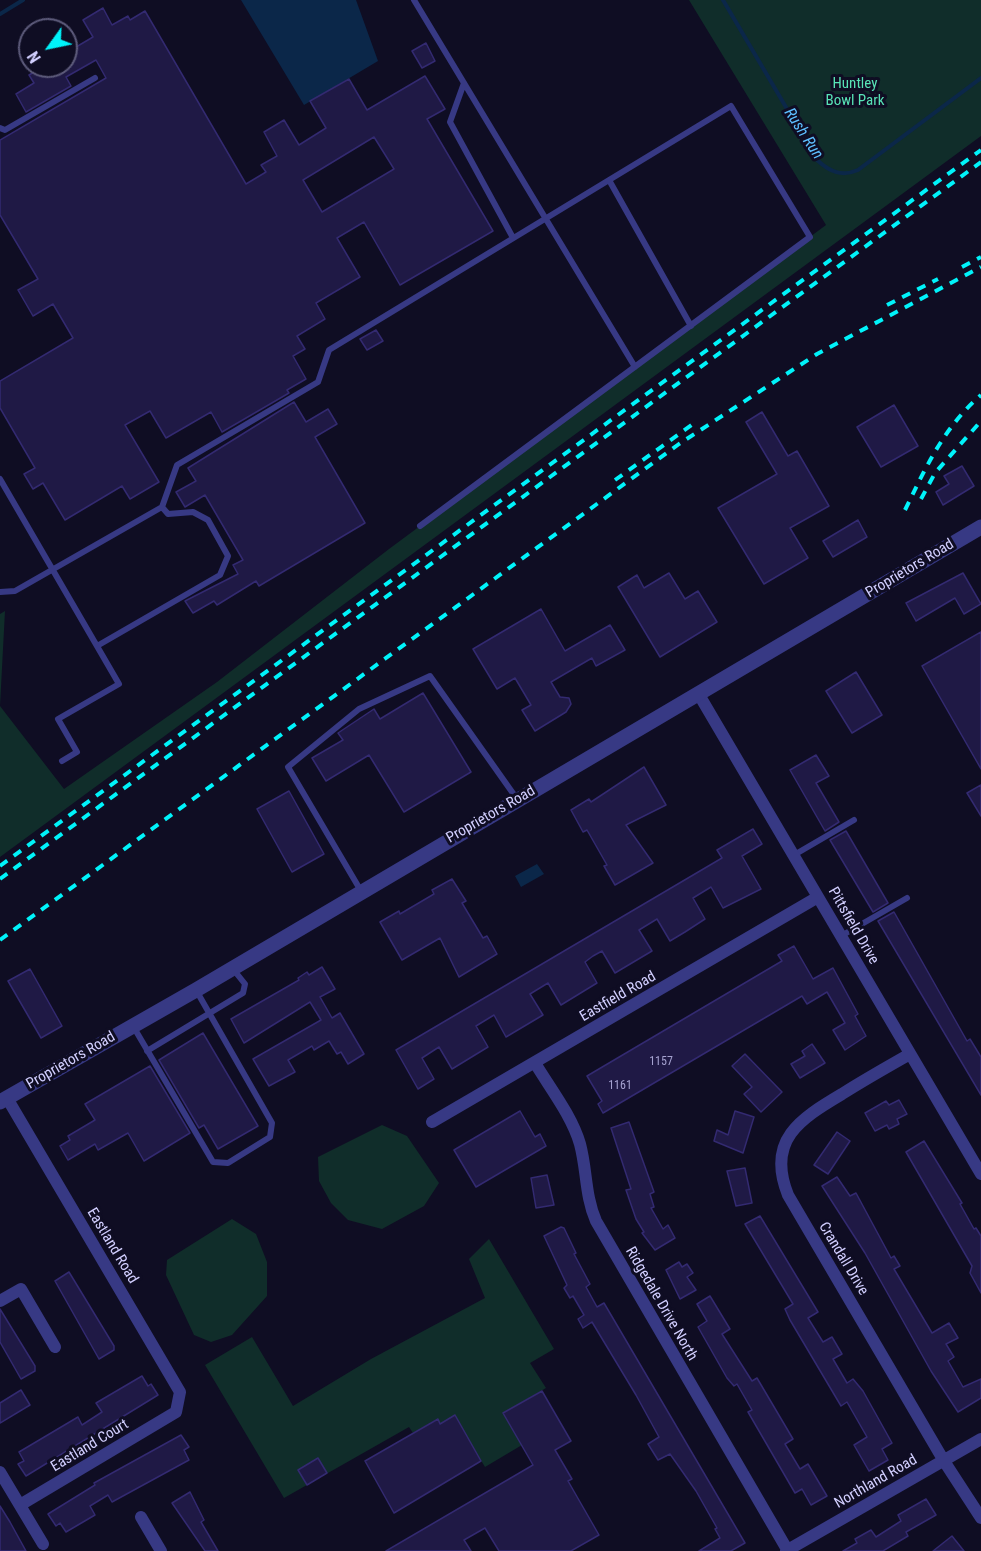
<!DOCTYPE html>
<style>
body{margin:0}
#map{position:relative;width:981px;height:1551px;overflow:hidden;background:#0f0d23;font-family:"Roboto Condensed",sans-serif}
canvas{display:block}
.north{position:absolute;left:18px;top:18px;width:60px;height:60px;box-sizing:border-box;background:#0f0d23;border:2px solid #5d5b7b;border-radius:50%;rotate:237deg;font-size:16px;font-weight:700;line-height:24px;text-align:center;color:#d2cfff}
.north::after{content:'';display:block;margin:auto;width:21px;height:27px;background:#00f3fa;clip-path:polygon(50% 0,100% 100%,50% 72%,0 100%)}
</style>
<div id="map">
<canvas width="981" height="1551"></canvas>
<div class="north">N</div>
</div>
<script>
const context = document.querySelector('canvas').getContext('2d');
context.lineJoin = 'round';
function paint(path, color) { context.fillStyle = color; context.fill(path, 'evenodd'); }
function trace(path, color, width, dash) { context.strokeStyle = color; context.lineWidth = width; context.lineCap = dash ? 'butt' : 'round'; context.setLineDash(dash || []); context.stroke(path); }
function drawText(font, color, halo, rows, align = 'center') {
  context.font = font + ' "Roboto Condensed",sans-serif'; context.lineWidth = 6; context.setLineDash([]); context.textBaseline = 'middle'; context.strokeStyle = halo; context.fillStyle = color; for (const [text, x, y, turn = 0] of rows) {
    context.save(); context.translate(x, y); context.rotate((+turn || 0) * Math.PI / 180); context.textAlign = isNaN(turn) ? turn : align; if (halo) context.strokeText(text, 0, 0); context.fillText(text, 0, 0); context.restore();
  }
}
const green = new Path2D(`
 M689,0H981V136L0,857V614L5,611L0,706L64,789L217,682L389,549L826,225Z
 M382,1125L407,1136L439,1183L424,1206L382,1229L348,1220L331,1203L319,1181L318,1157Z
 M232,1219L256,1234L267,1262V1296L232,1335L211,1342L194,1335L166,1275L167,1260Z
 M489,1239L554,1349L530,1363L546,1388L503,1413L522,1445L485,1467L454,1416L440,1424L437,1419L413,1433L409,1427L284,1498L205,1365L252,1337L293,1406L371,1359L485,1298L469,1259Z`);
const water = new Path2D(`
 M241,0H356L378,61L304,105Z
 M537,864L544,874L521,887L515,876Z`);
const stream = new Path2D(`
 M723,0L817,160C830,172 842,177 858,170L981,78
 M0,14L23,0`);
const building = new Path2D(`
 M103,8L112,25L128,16L130,20L145,11L246,184L266,172L261,165L277,156L264,132L284,120L299,145L326,128L310,101L349,79L367,110L425,76L445,109L427,119L493,231L400,285L364,222L337,238L360,277L316,303L325,319L297,336L305,349L293,356L306,379L287,390L289,393L222,432L211,412L166,438L150,411L125,425L159,482L130,499L122,486L65,520L43,483L33,489L24,474L35,468L0,408V381L73,338L53,304L33,316L18,290L38,279L0,215V140L106,78L96,60L66,77L71,86L26,112L16,94L34,83L29,75L44,66H66V53L93,37L83,20ZM374,137L394,169L322,212L303,180Z
 M426,43L435,61L422,68L412,51Z
 M376,330L383,341L367,350L360,339Z
 M294,402L306,422L328,409L337,424L315,437L365,523L259,586L256,581L217,605L214,601L193,613L185,601L238,574L233,565L243,560L205,495L185,507L176,492L196,481L188,468Z
 M894,405L918,446L881,467L857,427Z
 M762,412L788,456L797,451L829,506L790,528L808,558L764,584L718,508L777,474L746,422Z
 M962,466L974,486L943,505L936,492L949,484L944,476Z
 M858,520L867,537L833,557L823,541Z
 M669,573L685,599L698,591L717,622L660,657L618,587L637,575L644,588Z
 M963,573L981,604L964,614L955,598L916,621L906,603Z
 M541,609L565,651L610,625L625,650L596,666L592,658L551,682L560,697L569,698L571,704L566,712L535,731L522,710L531,705L515,678L497,689L473,649Z
 M981,632V769L922,666Z
 M856,672L882,715L852,733L826,691Z
 M423,693L471,772L404,812L369,755L326,781L312,758L343,740L338,733L374,709L380,719Z
 M816,755L829,776L816,783L839,822L825,831L790,770Z
 M644,767L666,805L626,825L653,863L615,885L604,866L607,865L587,830L583,832L571,810L589,799L591,802Z
 M981,785V816L967,793Z
 M289,791L324,854L292,872L257,809Z
 M753,829L762,844L742,856L761,889L723,908L711,887L693,898L705,919L685,932L670,941L657,919L639,930L652,951L615,973L602,951L593,956L585,962L597,983L561,1005L548,983L530,994L543,1015L506,1037L494,1015L476,1026L488,1047L452,1069L439,1047L422,1058L434,1079L418,1089L396,1050L722,858L717,850Z
 M846,831L888,903L873,912L830,840Z
 M452,879L466,901L462,903L483,938L487,936L497,954L459,977L440,938L402,960L380,922L399,911L400,914L434,894L432,890Z
 M894,912L967,1041L970,1039L981,1057V1095L878,921Z
 M794,946L813,979L833,968L858,1014L855,1016L866,1036L845,1050L833,1030L845,1023L827,992L807,1004L802,996L603,1113L598,1104L602,1101L587,1076L782,961L778,955Z
 M322,967L335,989L320,997L332,1018L340,1013L364,1054L348,1064L341,1052L337,1054L329,1041L314,1050L312,1046L288,1060L295,1072L269,1086L253,1059L321,1020L310,1002L244,1043L231,1019L299,980L298,978L307,972L309,975Z
 M30,969L62,1026L41,1038L8,981Z
 M203,1033L258,1126L218,1149L204,1125L199,1128L159,1060Z
 M812,1044L825,1063L800,1078L791,1064L805,1056L802,1051Z
 M745,1054L782,1092L761,1112L744,1094L752,1087L732,1066Z
 M150,1066L190,1133L144,1161L128,1133L98,1150L95,1144L68,1160L60,1146L70,1140L68,1136L95,1120L85,1104Z
 M899,1100L907,1114L897,1119L899,1124L889,1129L887,1125L875,1131L865,1113L886,1101L889,1105Z
 M520,1111L535,1137L540,1134L546,1146L476,1187L454,1150Z
 M735,1111L754,1117L743,1153L714,1141L717,1130L728,1135Z
 M629,1122L654,1192L650,1194L654,1207L651,1208L663,1229L668,1225L675,1238L655,1250L642,1233L644,1232L636,1219L626,1190L631,1189L611,1128Z
 M837,1132L850,1141L828,1174L814,1165Z
 M924,1141L962,1203L960,1204L974,1229L976,1228L981,1236V1293L970,1273L972,1266L906,1152Z
 M745,1168L752,1203L736,1206L727,1171Z
 M547,1175L554,1205L536,1208L531,1178Z
 M837,1177L850,1196L856,1193L891,1258L894,1256L900,1266L894,1269L932,1333L949,1323L958,1338L946,1344L954,1357L948,1361L963,1387L981,1379V1398L958,1412L931,1371L865,1253L822,1186Z
 M760,1216L818,1312L808,1318L823,1342L832,1337L842,1354L833,1359L847,1383L853,1379L863,1391L892,1443L882,1449L888,1460L869,1471L854,1445L867,1437L847,1402L841,1406L790,1320L785,1309L793,1304L745,1224Z
 M561,1227L564,1228L576,1253L574,1254L590,1284L586,1287L597,1307L604,1303L745,1543L731,1551H699L720,1538L715,1529L717,1528L696,1491L670,1454L658,1460L648,1444L659,1437L636,1395L592,1322L583,1328L578,1319L584,1315L573,1296L570,1298L564,1288L567,1285L544,1236Z
 M679,1262L682,1267L687,1264L693,1273L687,1277L696,1290L680,1299L666,1270Z
 M69,1272L114,1346V1350L99,1359L55,1281Z
 M710,1296L730,1329L722,1334L752,1381L757,1378L793,1439L785,1444L800,1469L808,1464L827,1496L811,1505L802,1489L795,1493L748,1412L752,1410L737,1384L734,1386L727,1378L698,1327L707,1321L697,1304Z
 M0,1309L35,1366V1371L21,1379L0,1342Z
 M142,1376L148,1386L151,1384L158,1395L26,1476L18,1464L24,1461L19,1452L78,1417L82,1425L102,1412L96,1403Z
 M21,1390L30,1405L0,1423V1403Z
 M542,1391L571,1441L555,1450L572,1479L568,1481L599,1535L571,1551H499L485,1528L464,1540L471,1551H386L533,1465L503,1413Z
 M455,1415L481,1461L394,1513L365,1461L438,1419L440,1424Z
 M181,1435L189,1447L184,1450L189,1460L112,1502L108,1495L90,1506L95,1515L66,1532L60,1523L56,1526L48,1514L95,1485L94,1483Z
 M318,1458L327,1473L307,1485L298,1470Z
 M190,1492L204,1520L201,1522L218,1551H205L172,1503Z
 M926,1499L936,1515L906,1532L908,1536L883,1551H843L857,1543L855,1539L871,1530L876,1537L901,1521L898,1515Z
 M0,1506L10,1522L26,1551H0Z
 M952,1536L964,1551H933Z`);
const service = new Path2D(`
 M414,0L635,367
 M464,83L450,122L512,236
 M0,128L5,130L95,78
 M609,180L691,326
 M0,479L119,684L58,719L77,752L62,761
 M0,592L15,591L162,507L177,465L318,382L329,350L731,106L810,237L420,526
 M97,646L220,575L228,556L208,520L193,512L168,514L162,507
 M794,855L854,820
 M361,891L288,767L359,709L430,676L517,799
 M841,936L907,898
 M133,1026L213,1162L228,1163L270,1137L272,1123L196,990
 M147,1051L243,993L245,984L233,969`);
const minor = new Path2D(`
 M698,693L981,1174
 M910,1054C887,1067 864,1080 842,1094C800,1119 766,1140 788,1195L944,1461L981,1518
 M535,1063C550,1088 572,1116 580,1144C587,1170 585,1196 596,1221L788,1551
 M7,1098L180,1392L176,1412L20,1505
 M432,1122L818,897
 M0,1301L21,1289L55,1347
 M0,1472L43,1544
 M141,1517L161,1551
 M786,1551L981,1439`);
const tertiary = new Path2D(`
 M0,1102L196,990L981,527`);
const rail = new Path2D(`
 M962,267L981,257
 M887,305L938,279
 M615,480L693,424
 M921,499L935,473L981,421
 M905,510C926,467 944,427 981,395
 M0,866L981,150
 M0,879L981,162
 M0,940L679,444L817,354L981,267`);
const numberNames = [
 ["1157",661,1062],
 ["1161",620,1086]
];
const parkNames = [
 ["Huntley",855,84],
 ["Bowl Park",855,101]
];
const streetNames = [
 ["Proprietors Road",910,569,-31],
 ["Proprietors Road",491,815,-30],
 ["Pittsfield Drive",853,926,60],
 ["Eastfield Road",618,997,-30],
 ["Proprietors Road",71,1061,-30],
 ["Eastland Road",112,1246,59],
 ["Crandall Drive",843,1259,59],
 ["Ridgedale Drive North",661,1304,60],
 ["Eastland Court",90,1446,-31],
 ["Northland Road",876,1482,-30]
];
const waterNames = [
 ["Rush Run",803,134,57]
];
paint(green, '#102d2a');
paint(water, '#0b2749');
trace(stream, '#0b2749', 4);
paint(building, '#1f1945');
trace(building, '#332a71', 1.5);
trace(service, '#373984', 6);
trace(minor, '#373984', 12);
trace(tertiary, '#373984', 15);
trace(rail, '#00f3fa', 4, [9, 8]);
drawText('12px', '#a5a2d0', null, numberNames);
drawText('15px', '#58e3b6', '#0f0d23', parkNames);
drawText('15px', '#d2cfff', '#0f0d23', streetNames);
drawText('italic 16px', '#5dbfff', '#0f0d23', waterNames);
</script>
